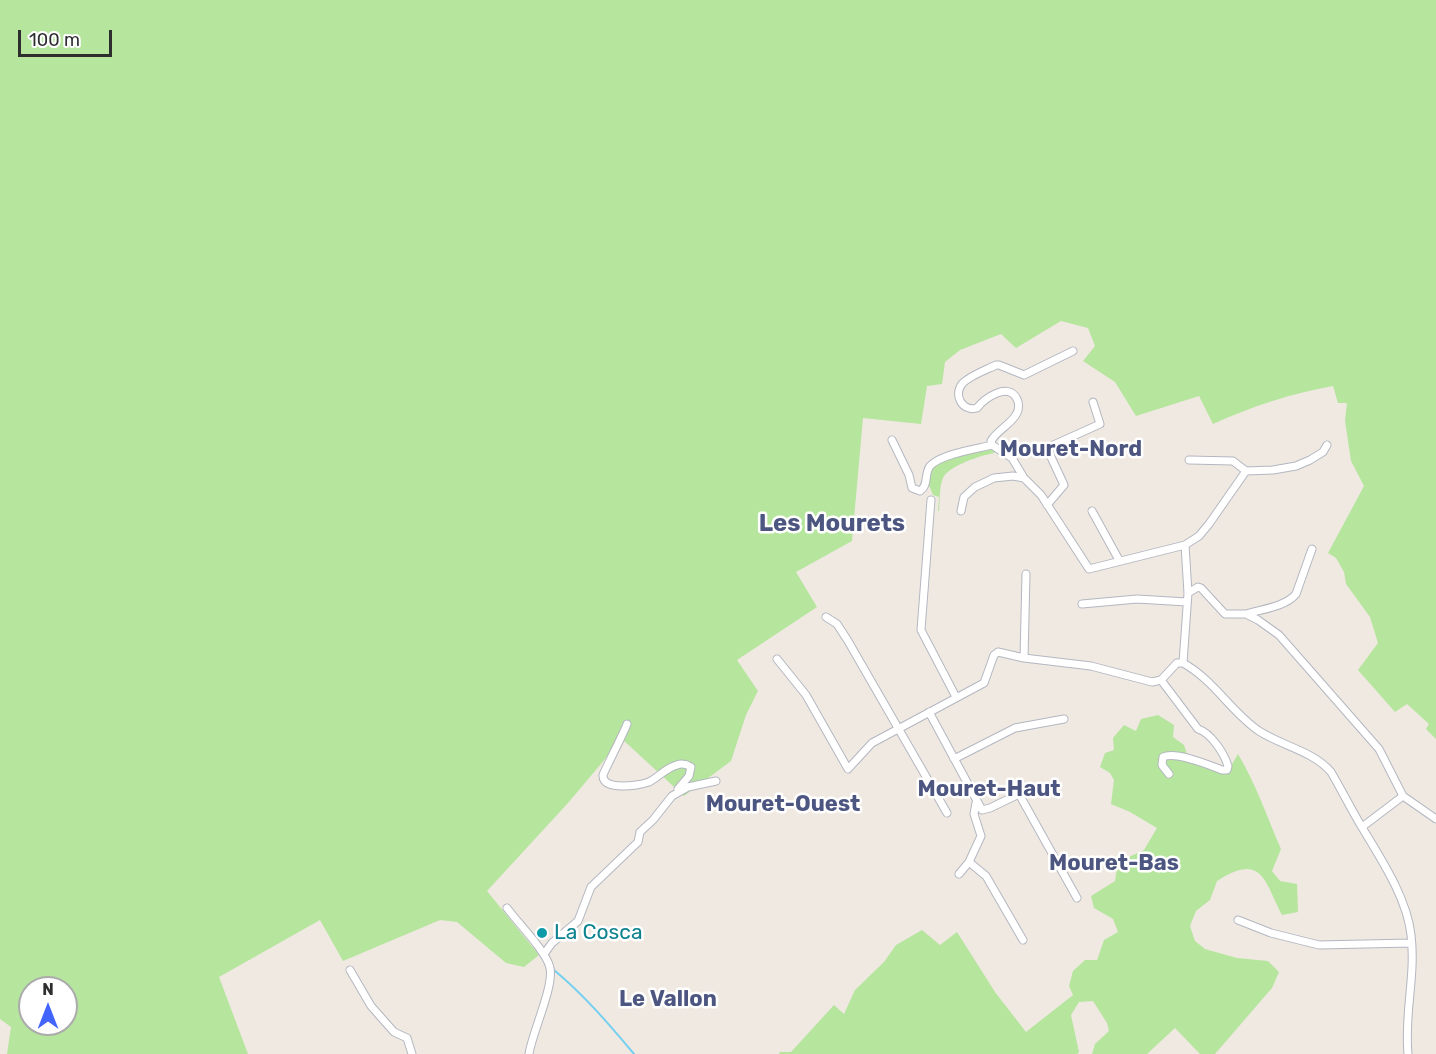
<!DOCTYPE html>
<style>
body{margin:0}
#map{position:relative;width:1436px;height:1054px;overflow:hidden;background:#efe9e1;font-family:Rubik,sans-serif}
canvas{display:block}
.north{position:absolute;left:18px;top:976px;width:60px;height:60px;box-sizing:border-box;background:#fff;border:2px solid #ababab;border-radius:50%;rotate:0deg;font-size:16px;font-weight:700;line-height:24px;text-align:center;color:#2e2e2e}
.north::after{content:'';display:block;margin:auto;width:21px;height:27px;background:#4264fb;clip-path:polygon(50% 0,100% 100%,50% 72%,0 100%)}
.scale{position:absolute;left:18px;top:30px;width:94px;height:27px;box-sizing:border-box;border:3px solid #2e2e2e;border-top:0;padding-left:8px;font-size:18px;line-height:21px;white-space:nowrap;color:#2e2e2e;-webkit-text-stroke:4px #fff;paint-order:stroke}
</style>
<div id="map">
<canvas width="1436" height="1054"></canvas>
<div class="north">N</div>
<div class="scale">100 m</div>
</div>
<script>
const context = document.querySelector('canvas').getContext('2d');
context.lineJoin = 'round';
function paint(path, color) { context.fillStyle = color; context.fill(path, 'evenodd'); }
function trace(path, color, width, dash) { context.strokeStyle = color; context.lineWidth = width; context.lineCap = dash ? 'butt' : 'round'; context.setLineDash(dash || []); context.stroke(path); }
function drawText(font, color, halo, rows, align = 'center') {
  context.font = font + ' Rubik,sans-serif'; context.lineWidth = 5; context.setLineDash([]); context.textBaseline = 'middle'; context.strokeStyle = halo; context.fillStyle = color; for (const [text, x, y, turn = 0] of rows) {
    context.save(); context.translate(x, y); context.rotate((+turn || 0) * Math.PI / 180); context.textAlign = isNaN(turn) ? turn : align; if (halo) context.strokeText(text, 0, 0); context.fillText(text, 0, 0); context.restore();
  }
}
const green = new Path2D(`
 M0,0H1436V739L1426,729L1429,724L1407,704L1395,712L1358,670L1378,643L1370,617L1346,584L1344,572L1336,558L1328,553L1364,486L1351,461L1345,421L1347,403H1338L1333,386C1293,393 1250,407 1213,424L1199,396L1136,416L1115,382L1083,361L1095,346L1088,328L1061,321L1016,348L1001,334L960,350L945,362L942,384L927,386L921,424L863,418L852,541L796,572L817,607L737,660L758,691L746,715L731,761L684,796L622,739L568,803L487,891L539,955L524,967L506,963L457,922L440,920L343,961L320,920L219,977L248,1054H7L11,1027L0,1019ZM30,988H66V1024H30Z
 M986,449L995,451L994,453C982,455 948,466 943,478C939,487 940,501 939,511H938L939,497L933,495L928,483C930,456 965,454 986,449Z
 M1158,715L1174,725L1173,737L1184,745L1187,754L1215,763L1228,771L1238,754C1256,784 1267,817 1281,849L1272,871L1280,881L1297,884L1298,912L1282,915C1264,880 1262,852 1217,881L1210,900L1196,911L1190,926L1195,941L1205,949L1237,958L1268,961L1279,972L1272,988L1215,1054H1200L1175,1028L1147,1054H1092L1095,1044L1109,1031L1107,1023L1093,1001L1079,1002L1071,1015L1079,1052L1077,1054H779L780,1052H791L834,1005L844,1014L855,990L884,962L896,945L922,930L940,945L957,932L995,992L1026,1032L1073,995L1069,986L1073,971L1085,960H1097L1104,940L1118,932L1113,919L1094,908L1091,896L1115,881L1118,862L1144,850L1157,828L1130,812L1111,804L1114,780L1110,773L1100,767L1105,753L1114,750L1113,738L1124,725L1136,731L1141,719Z`);
const stream = new Path2D(`
 M554,970C584,995 609,1024 634,1054`);
const street = new Path2D(`
 M892,440L909,475L912,488L920,491C929,485 924,474 930,466C941,454 976,449 992,445
 M1189,460L1233,461L1246,471L1273,470L1296,466L1310,460L1323,452L1327,445
 M1024,478L1012,458L992,445L991,441C997,430 1012,424 1017,413C1019,409 1019,403 1017,399C1008,381 984,399 977,408C963,412 953,396 962,384C969,376 986,370 996,365H999L1024,375L1073,351
 M931,500L921,630L956,697
 M1047,505L1064,485L1051,457L1049,447L1100,424L1093,402
 M961,511L964,497L975,487L994,478L1013,476L1024,478L1041,495L1089,569L1185,545
 M1092,511L1119,560
 M1185,545L1199,536L1209,524L1246,471
 M1188,593L1198,587L1201,588L1225,614H1246L1258,620L1279,635L1379,749L1403,796
 M1082,604L1137,599L1187,602
 M1246,614C1262,609 1285,607 1296,594L1312,549
 M826,617L837,624L848,641L947,813
 M1024,658L1026,574
 M777,659L806,695L848,769L872,743L984,683L994,655L998,652L1024,658L1091,666L1152,682L1161,680L1177,663H1183
 M1183,663C1214,680 1231,712 1259,731C1282,746 1313,751 1331,772C1341,789 1350,807 1360,824C1379,856 1407,897 1411,935C1416,975 1404,1014 1408,1054
 M1183,663L1188,593L1185,545
 M1161,680L1198,729C1211,733 1224,753 1228,766L1227,770H1222C1209,765 1176,751 1163,757L1162,765L1169,774
 M929,712L982,810L990,808L1019,794L1077,898
 M627,724C624,733 604,771 603,775C602,792 640,785 649,782C659,777 667,767 677,765C682,763 686,764 691,767L689,776L678,789
 M954,759L1015,728L1064,719
 M976,803L974,814L981,836L969,862L986,876L1023,940
 M1362,827L1403,796L1436,819
 M959,874L969,862
 M507,908C517,922 547,952 550,968C554,987 532,1033 529,1054
 M1238,920L1271,933L1319,945L1411,943
 M544,954L552,943L578,921L591,887L638,842L640,832L653,820L672,796L688,787L716,781
 M350,970L371,1006L394,1032L407,1038L412,1054`);
const markers = [
 [542,933,6,"#0f9aa8"]
];
const cultureNames = [
 ["La Cosca",554,933]
];
const neighbourhoodNames = [
 ["Mouret-Nord",1071,450],
 ["Mouret-Haut",989,790],
 ["Mouret-Ouest",783,805],
 ["Mouret-Bas",1114,864],
 ["Le Vallon",668,1000]
];
const quarterNames = [
 ["Les Mourets",832,524]
];
paint(green, '#b6e59e');
trace(stream, '#75cff0', 2);
trace(street, '#b4b7c1', 9);
trace(street, '#fff', 7);
for (const [x, y, r, color] of markers) { const dot = new Path2D(); dot.arc(x, y, r, 0, 2 * Math.PI); context.fillStyle = color; context.fill(dot); trace(dot, '#fff', 2); }
drawText('21px', '#0d838f', '#fff', cultureNames, 'left');
drawText('bold 22px', '#4d5680', '#fff', neighbourhoodNames);
drawText('bold 24px', '#4d5680', '#fff', quarterNames);
</script>
